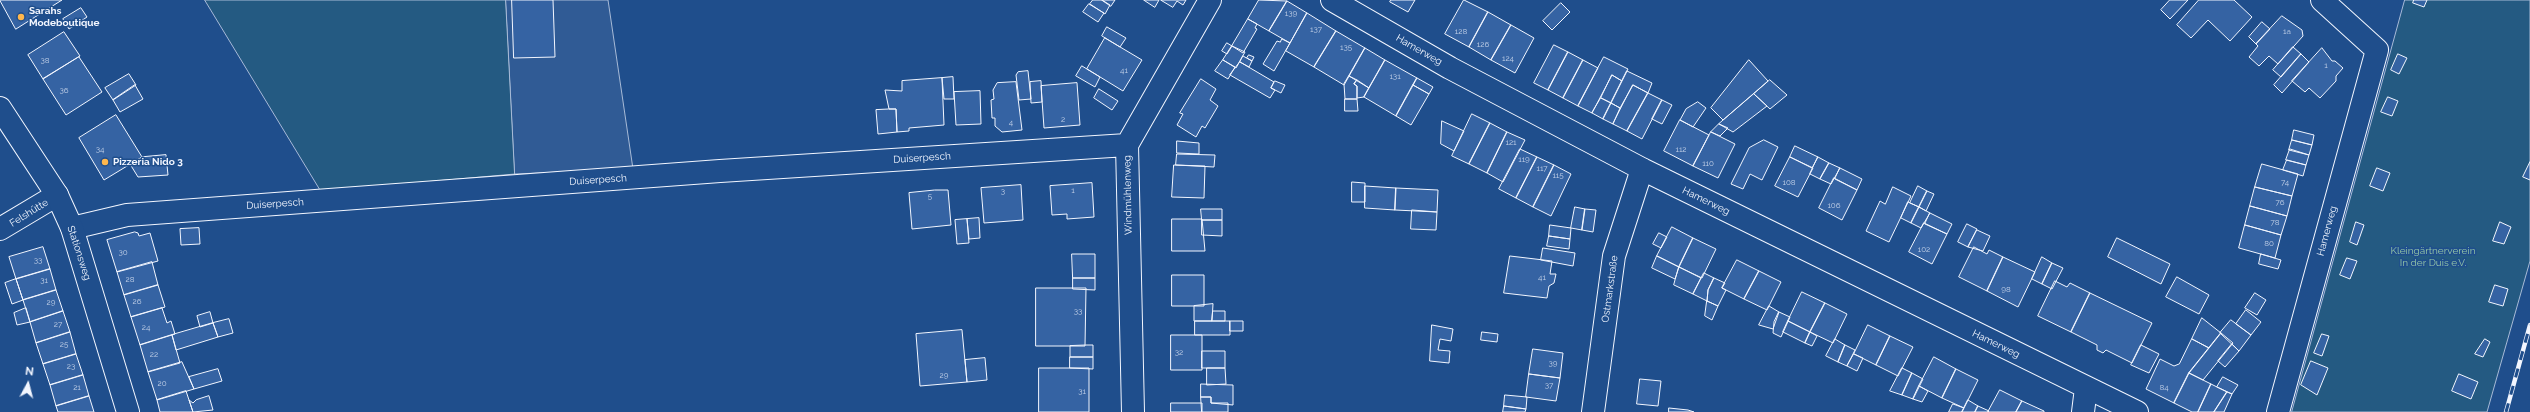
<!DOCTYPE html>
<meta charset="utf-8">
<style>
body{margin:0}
#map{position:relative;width:2530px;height:412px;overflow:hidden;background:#1f4e8c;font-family:Raleway,sans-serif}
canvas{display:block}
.north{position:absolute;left:8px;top:364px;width:40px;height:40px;-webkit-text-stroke:3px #1f4e8c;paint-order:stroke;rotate:7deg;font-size:11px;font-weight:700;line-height:16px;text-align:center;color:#f2f6ff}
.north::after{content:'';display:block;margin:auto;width:14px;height:18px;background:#f2f6ff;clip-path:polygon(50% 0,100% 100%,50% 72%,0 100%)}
</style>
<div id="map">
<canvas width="2530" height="412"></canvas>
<div class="north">N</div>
</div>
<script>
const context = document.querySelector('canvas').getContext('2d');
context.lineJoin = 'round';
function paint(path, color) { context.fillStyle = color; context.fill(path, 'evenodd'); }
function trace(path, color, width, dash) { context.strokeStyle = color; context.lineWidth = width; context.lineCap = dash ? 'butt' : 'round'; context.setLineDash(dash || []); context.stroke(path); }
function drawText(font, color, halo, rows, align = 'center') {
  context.font = font + ' Raleway,sans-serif'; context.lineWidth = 3; context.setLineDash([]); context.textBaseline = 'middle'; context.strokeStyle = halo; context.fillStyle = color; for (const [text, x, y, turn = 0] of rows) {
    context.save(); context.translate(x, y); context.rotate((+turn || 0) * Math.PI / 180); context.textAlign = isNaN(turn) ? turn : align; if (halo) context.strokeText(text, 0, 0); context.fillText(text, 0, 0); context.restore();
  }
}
const green = new Path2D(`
 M205,0H506L515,174L321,191Z
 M2405,0H2530V261L2487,412H2292Z`);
const parking = new Path2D(`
 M506,0H608L633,169L515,174Z`);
const building = new Path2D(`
 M0,0H62L16,29Z
 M512,0H553L555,57L514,58Z
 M1093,0H1102L1110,5L1105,14L1090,4Z
 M1102,0H1115L1111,6Z
 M1144,0H1159L1155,7Z
 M1161,0H1186L1183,5L1177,1L1173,7Z
 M1259,0L1287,1L1269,31L1248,19Z
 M1391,0H1415L1408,12L1390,2Z
 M1464,0L1488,12L1469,47L1445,34Z
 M2170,0H2188L2170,19L2161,10Z
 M2199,0H2234L2252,17L2230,41L2208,20L2191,38L2177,25Z
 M2414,0H2427L2424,7L2413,3Z
 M1287,1L1307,13L1290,43L1269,31Z
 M1561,3L1570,12L1552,30L1543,21Z
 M1089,4L1104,13L1098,22L1083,12Z
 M81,8L87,17L69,29L63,19Z
 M1488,12L1511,25L1491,60L1469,47Z
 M1307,13L1336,31L1314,67L1286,51Z
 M2282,16L2302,30L2303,36L2278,64L2269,56L2259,66L2249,57L2258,46L2256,44Z
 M1248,19L1257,24L1255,28L1257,29L1243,53L1232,46Z
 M2262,22L2270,29L2256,44L2249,37Z
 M1511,25L1534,38L1515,73L1491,60Z
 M1107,27L1126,38L1120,47L1102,36Z
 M1336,31L1365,48L1344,85L1314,67Z
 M64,32L80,56L43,79L28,55Z
 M1105,38L1142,60L1123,91L1087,69Z
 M1282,39L1290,43L1274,71L1263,64L1277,41L1280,42Z
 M1227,43L1232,46L1227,54L1222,51Z
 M1554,45L1568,52L1548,90L1534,83Z
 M1232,46L1245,52L1236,68L1223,60Z
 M2293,47L2301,54L2281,77L2273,70Z
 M1365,48L1385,60L1369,88L1349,76Z
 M2322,48L2332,61H2335L2343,68L2336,76V81L2320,98L2309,88L2305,92L2292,81Z
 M1568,52L1583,60L1563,98L1548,90Z
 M2301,54L2309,62L2282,93L2274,85Z
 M2398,54L2407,58L2399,74L2391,70Z
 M1249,55L1254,57L1252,61L1247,58Z
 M1243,56L1252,61L1249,67L1240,62Z
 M79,57L102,92L66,115L43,79Z
 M1604,57L1628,69L1622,81L1612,75L1592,113L1578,106Z
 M1223,60L1235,67L1228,79L1215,71Z
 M1385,60L1417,78L1396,116L1364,97Z
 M1583,60L1598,68L1578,106L1563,98Z
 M1749,60L1768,81L1723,120L1711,108Z
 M1240,62L1274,82L1271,88L1275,90L1270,98L1230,75Z
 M1082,66L1100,77L1095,87L1076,76Z
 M1028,71L1031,99L1019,100L1016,75L1018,72Z
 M1627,71L1652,83L1648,93L1633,85L1620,108L1611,103Z
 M129,74L136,85L113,100L105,88Z
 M1612,75L1622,81L1611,103L1601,98Z
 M1349,76L1357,80L1354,84L1357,86V99H1345L1344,84Z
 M953,77L954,99H944L942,78Z
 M942,78L944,125L909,128V131L897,132L896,109H889L885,90L902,91V81Z
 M1417,78L1433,87L1429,94L1413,85Z
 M1201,79L1216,89L1210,100L1218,106L1205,128L1202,126L1196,137L1177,125L1183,114L1180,113Z
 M1357,80L1369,88L1364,97L1357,98V86L1354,84Z
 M1770,80L1787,95L1770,109L1754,94Z
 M1041,81L1042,102L1031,103L1030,82Z
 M1275,81L1285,85L1281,93L1271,88Z
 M1016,82L1022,130L1002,132L995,126V118H992L991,100L994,99L993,90L997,83Z
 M1077,83L1080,125L1044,128L1041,86Z
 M135,85L143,99L120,112L113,100Z
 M1413,85L1429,94L1411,125L1396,116Z
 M1633,85L1648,93L1627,131L1613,124Z
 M1099,89L1118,101L1112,110L1094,98Z
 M980,91L981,124L956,125L954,92Z
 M1648,93L1662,100L1642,139L1627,131Z
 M1754,94L1767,106L1733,132L1719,124Z
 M2388,97L2398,101L2392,116L2381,112Z
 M1601,98L1611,103L1603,119L1592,113Z
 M1345,99H1357L1358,111H1345Z
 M1662,100L1672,105L1662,124L1652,119Z
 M1698,102L1706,108L1693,127L1680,120L1686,109Z
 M1611,103L1620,108L1613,124L1603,119Z
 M889,109H896L897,132L878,134L876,110Z
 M1472,114L1490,123L1469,164L1452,156Z
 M116,115L142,157L104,180L79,138Z
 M1680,120L1709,135L1693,166L1664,151Z
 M1442,121L1464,131L1454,151L1441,144Z
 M1490,123L1507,132L1487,173L1469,164Z
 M1719,124L1728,128L1720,136L1711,132Z
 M2294,130L2314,135L2312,145L2292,140Z
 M1507,132L1525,140L1503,182L1487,173Z
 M1711,132L1735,144L1718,178L1693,166Z
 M1764,140L1778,147L1762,180L1750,174L1743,189L1731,184L1749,148Z
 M2292,140L2312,145L2309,155L2289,150Z
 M1177,141L1199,143V154L1177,153Z
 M1795,146L1818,157L1812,168L1790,157Z
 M1520,149L1537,157L1516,198L1499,189Z
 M2290,149L2309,155L2306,165L2286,160Z
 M1177,154L1215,155L1214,167L1176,165Z
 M166,155L168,175L138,177L130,164L142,157Z
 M1537,157L1554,165L1533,207L1516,198Z
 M1790,157L1813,168L1798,197L1775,186Z
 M1818,157L1829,163L1820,179L1810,174Z
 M2287,160L2306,165L2303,176L2283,170Z
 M2530,162V180L2523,177Z
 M1829,163L1840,168L1831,184L1820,179Z
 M2262,164L2298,174L2292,196L2255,187Z
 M1174,165L1205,166L1204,198L1172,197Z
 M1554,165L1571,174L1551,216L1533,207Z
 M1840,168L1862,179L1857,190L1835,179Z
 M2377,168L2390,173L2383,191L2370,186Z
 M1834,178L1857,190L1842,220L1819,208Z
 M1352,182L1365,183V202H1352Z
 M1092,183L1094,217L1067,219V214L1052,215L1050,186Z
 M1021,185L1023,220L984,223L981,188Z
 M1365,186L1396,188L1395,210L1365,208Z
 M1918,186L1927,191L1919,207L1910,203Z
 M1893,187L1911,196L1889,242L1866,231L1880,201L1885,204Z
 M2255,187L2292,196L2287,216L2250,206Z
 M1396,188L1438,190L1437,212L1395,210Z
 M935,190H948L951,225L912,229L909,193Z
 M1927,191L1934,194L1926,211L1919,207Z
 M1908,202L1919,207L1911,223L1901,218Z
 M2250,206L2287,216L2281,235L2245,225Z
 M1575,207L1585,209L1582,230L1571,228Z
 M1919,207L1930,213L1921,228L1911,223Z
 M1201,209H1222V220H1202Z
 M1585,209L1596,210L1593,232L1582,230Z
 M1412,210L1437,212L1436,230L1411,229Z
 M1930,213L1952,224L1947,234L1925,224Z
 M979,218L980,238L969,239L967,219Z
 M967,219L969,243L957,244L955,220Z
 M1172,219H1202L1205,251H1172Z
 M1202,220H1222V236L1202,235Z
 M2356,222L2364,225L2357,245L2350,242Z
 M2500,222L2511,227L2504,244L2493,241Z
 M1924,223L1947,234L1932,264L1909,252Z
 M1967,224L1977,229L1968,247L1958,242Z
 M1550,225L1571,228L1570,239L1549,236Z
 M2245,225L2281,235L2275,258L2239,248Z
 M1672,227L1693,238L1679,267L1657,256Z
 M199,228L200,244L181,245L180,229Z
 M1977,230L1990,236L1983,251L1968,247Z
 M135,232L138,233L139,236L150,233L158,261L117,272L107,240Z
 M1659,233L1667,237L1661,248L1653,244Z
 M1549,236L1570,239L1569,249L1547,246Z
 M1693,238L1716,249L1702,278L1679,267Z
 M2117,238L2170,264L2161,284L2108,257Z
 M43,247L50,269L16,279L9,257Z
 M1974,247L1987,254L1989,250L2003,257L1987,291L1959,277Z
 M1543,248L1575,253L1573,266L1541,260Z
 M1072,254H1095V278H1073Z
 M2261,254L2281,260L2278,269L2259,264Z
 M1510,256L1552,261L1550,274H1556L1554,283L1549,286L1547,298L1504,293Z
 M1657,256L1679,267L1675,279L1652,268Z
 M2003,257L2035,272L2018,307L1987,291Z
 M2042,257L2052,263L2042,284L2032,279Z
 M2347,258L2357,261L2350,279L2340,275Z
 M1737,260L1759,271L1744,299L1722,288Z
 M152,262L158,285L124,295L117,272Z
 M2052,263L2063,268L2052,289L2042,284Z
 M1679,267L1701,278L1693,294L1674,285Z
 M50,269L56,290L23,300L16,279Z
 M1759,271L1781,282L1767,310L1744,299Z
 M1704,273L1714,278L1708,290L1707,301L1693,294Z
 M1172,275H1204V306H1172Z
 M2177,277L2209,295L2199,314L2166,297Z
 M1073,278H1095V290L1073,289Z
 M1714,278L1725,283L1722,288L1726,290L1718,306L1707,301L1708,290Z
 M16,279L23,300L12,304L5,283Z
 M2055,281L2067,287L2070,283L2090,293L2071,332L2038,316Z
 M158,285L165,307L131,317L124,295Z
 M2495,285L2508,289L2503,306L2489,302Z
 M1036,288H1086L1085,346H1036Z
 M56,290L63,311L30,322L23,300Z
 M1802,292L1825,303L1810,332L1788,321Z
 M2090,293L2152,323L2132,363L2106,350L2103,353L2097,350V345L2071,332Z
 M2255,293L2266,300L2257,315L2245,308Z
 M1707,301L1718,306L1712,320L1705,316Z
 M1825,303L1847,314L1833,343L1810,332Z
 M1213,304L1212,321H1194V306Z
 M1769,306L1779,312L1773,329L1759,325Z
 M26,308L30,322L17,325L14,313Z
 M162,308L167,323L171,321L175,334L140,345L131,317Z
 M2246,310L2261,322L2251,335L2236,324Z
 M63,311L70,332L36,343L30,322Z
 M1213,311H1225V321H1212Z
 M210,312L213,323L200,327L197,316Z
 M1779,312L1790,317L1781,337L1773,333L1774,322Z
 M2202,318L2221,333L2209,348L2192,339Z
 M229,319L233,333L218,337L213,323Z
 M2231,320L2251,335L2239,351L2220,333Z
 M1195,321H1230V335H1195Z
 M1230,321H1243V331H1230Z
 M1788,321L1810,332L1805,343L1783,332Z
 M213,323L218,337L176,350L172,335Z
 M1432,325L1453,329L1451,341L1440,339L1438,350L1450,351L1449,363L1430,361Z
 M1868,325L1890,336L1876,365L1854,354Z
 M962,330L967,382L920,386L916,334Z
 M70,332L76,354L43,364L36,343Z
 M1482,332L1498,334L1497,342L1481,340Z
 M1810,332L1817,336L1812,346L1805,343Z
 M2221,333L2233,343L2203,380L2189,373Z
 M2322,334L2329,336L2322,356L2314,353Z
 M172,335L180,363L148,372L140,345Z
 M1171,335H1202V370H1171Z
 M1890,336L1913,347L1898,376L1876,365Z
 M1835,339L1845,345L1838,362L1826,356Z
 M2192,339L2209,348L2189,373L2174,403L2146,389L2160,359L2174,366L2179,364Z
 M2485,339L2490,342L2483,357L2475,354Z
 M2232,344L2239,351L2225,367L2218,361Z
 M1086,345H1093V357H1070V346Z
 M1845,345L1855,350L1847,366L1838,362Z
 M2141,345L2159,354L2149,373L2131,365Z
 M1533,349L1563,353L1560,378L1529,374Z
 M1202,351H1225V368H1202Z
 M76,354L83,375L50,385L43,364Z
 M1854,354L1863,358L1857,371L1847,366Z
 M1070,357H1093V369L1070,368Z
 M1934,357L1956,369L1942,398L1919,386Z
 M985,358L987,380L967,382L965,360Z
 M2311,361L2328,368L2317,395L2301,385Z
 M182,362L194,389L157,400L148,372Z
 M1039,368H1089V412H1039Z
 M1207,368H1225L1226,384L1207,385Z
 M1902,368L1912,373L1902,395L1890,391Z
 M218,369L222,381L194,389L189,377Z
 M1956,369L1978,380L1964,408L1942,398Z
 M1912,373L1923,379L1913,399L1902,395Z
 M2189,373L2211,384L2198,412H2192L2174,403Z
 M1529,374L1560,378L1556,401L1526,397Z
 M2459,374L2478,382L2471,399L2452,391Z
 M83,375L89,396L56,406L50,385Z
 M2223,377L2238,385L2232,394L2217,387Z
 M1640,379L1661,381L1658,406L1637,404Z
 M1201,384L1233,385V405L1211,403V397H1201Z
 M2211,384L2227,392L2214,412H2198Z
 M1919,386L1928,391L1922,402L1913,399Z
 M2000,390L2022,401L2016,412H1988Z
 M186,391L193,412H160L157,400Z
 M2227,392L2232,394L2224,412H2214Z
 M1505,395L1527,397L1526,409L1504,406Z
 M89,396L94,412H58L56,406Z
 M209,396L213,410L193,412L189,400L193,403L196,400Z
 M1201,397H1211V403H1228V412H1202Z
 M1968,400L1978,406L1975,412H1962Z
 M2022,401L2044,411V412H2016Z
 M1171,403H1202V412H1171Z
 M1953,404L1964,408L1962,412H1949Z
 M1504,406L1526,409L1525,412H1503Z
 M1978,406L1989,411L1988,412H1975Z
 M1669,408L1688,410L1694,412H1669Z`);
const minor = new Path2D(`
 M1332,0L1450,68L1642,169L2137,412
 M72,228L127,215L720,171L1127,145
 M0,229L57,195
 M1133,412L1127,145L1210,0
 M1593,412L1614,256L1642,169
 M2083,412L2086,388
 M2278,412L2377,50L2322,0`);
const tertiary = new Path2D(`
 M0,108L57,195L72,228L128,412`);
const rail = new Path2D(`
 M2506,412L2530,325`);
const markers = [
 [21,17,4,"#ffb74d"],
 [105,162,4,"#ffb74d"]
];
const numberNames = [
 ["139",1291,14],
 ["137",1316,30],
 ["128",1461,32],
 ["1a",2287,32],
 ["126",1483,45],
 ["135",1346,48],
 ["124",1508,59],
 ["38",45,61],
 ["1",2326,66],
 ["41",1124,71],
 ["131",1395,77],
 ["36",64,91],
 ["2",1063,120],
 ["4",1011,123],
 ["121",1511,143],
 ["34",100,150],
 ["112",1681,150],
 ["119",1524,160],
 ["110",1708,164],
 ["117",1542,169],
 ["115",1558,176],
 ["108",1789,183],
 ["74",2285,183],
 ["1",1073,191],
 ["3",1003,192],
 ["5",930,197],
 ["76",2280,203],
 ["106",1834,206],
 ["78",2275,223],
 ["80",2269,244],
 ["102",1924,250],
 ["30",123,253],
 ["33",38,261],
 ["41",1542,278],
 ["28",130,280],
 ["31",44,281],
 ["98",2006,290],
 ["26",137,302],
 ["29",51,303],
 ["33",1078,312],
 ["27",58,325],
 ["24",146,328],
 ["25",64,345],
 ["32",1179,353],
 ["22",154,355],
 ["39",1553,364],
 ["23",71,367],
 ["29",944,376],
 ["20",162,384],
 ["37",1549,386],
 ["21",77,388],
 ["84",2164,388],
 ["31",1082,392]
];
const poiNames = [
 ["Sarahs",29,11],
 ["Modeboutique",29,23],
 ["Pizzeria Nido 3",113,162]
];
const streetNames = [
 ["Hamerweg",1419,50,30],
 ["Duiserpesch",922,158,-4],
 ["Duiserpesch",598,180,-4],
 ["Windmühlenweg",1128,195,-91],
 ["Hamerweg",1706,201,26],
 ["Duiserpesch",275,204,-4],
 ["Felshütte",29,213,-32],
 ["Hamerweg",2327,231,-75],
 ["Stationsweg",79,253,72],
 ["Ostmarkstraße",1610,289,-82],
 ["Hamerweg",1996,344,26]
];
const parkNames = [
 ["Kleingärtnerverein",2433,251],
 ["In der Duis e.V.",2433,263]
];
paint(green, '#245a82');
trace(green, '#a8bbd7', 1);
paint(parking, '#305b95');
trace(parking, '#a8bbd7', 1);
paint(building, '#3563a3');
trace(building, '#f2f6ff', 1);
trace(minor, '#f2f6ff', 24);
trace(tertiary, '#f2f6ff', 24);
trace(minor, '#1f4e8c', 22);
trace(tertiary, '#1f4e8c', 22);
trace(rail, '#f2f6ff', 4.5);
trace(rail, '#1f4e8c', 3, [9]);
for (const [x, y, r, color] of markers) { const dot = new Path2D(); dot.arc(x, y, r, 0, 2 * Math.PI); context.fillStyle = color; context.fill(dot); trace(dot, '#1f4e8c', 1.5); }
drawText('8px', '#c3d1e8', null, numberNames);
drawText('bold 10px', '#f2f6ff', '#1f4e8c', poiNames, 'left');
drawText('10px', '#f2f6ff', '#1f4e8c', streetNames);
drawText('10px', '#97c8a6', '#1f4e8c', parkNames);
</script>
